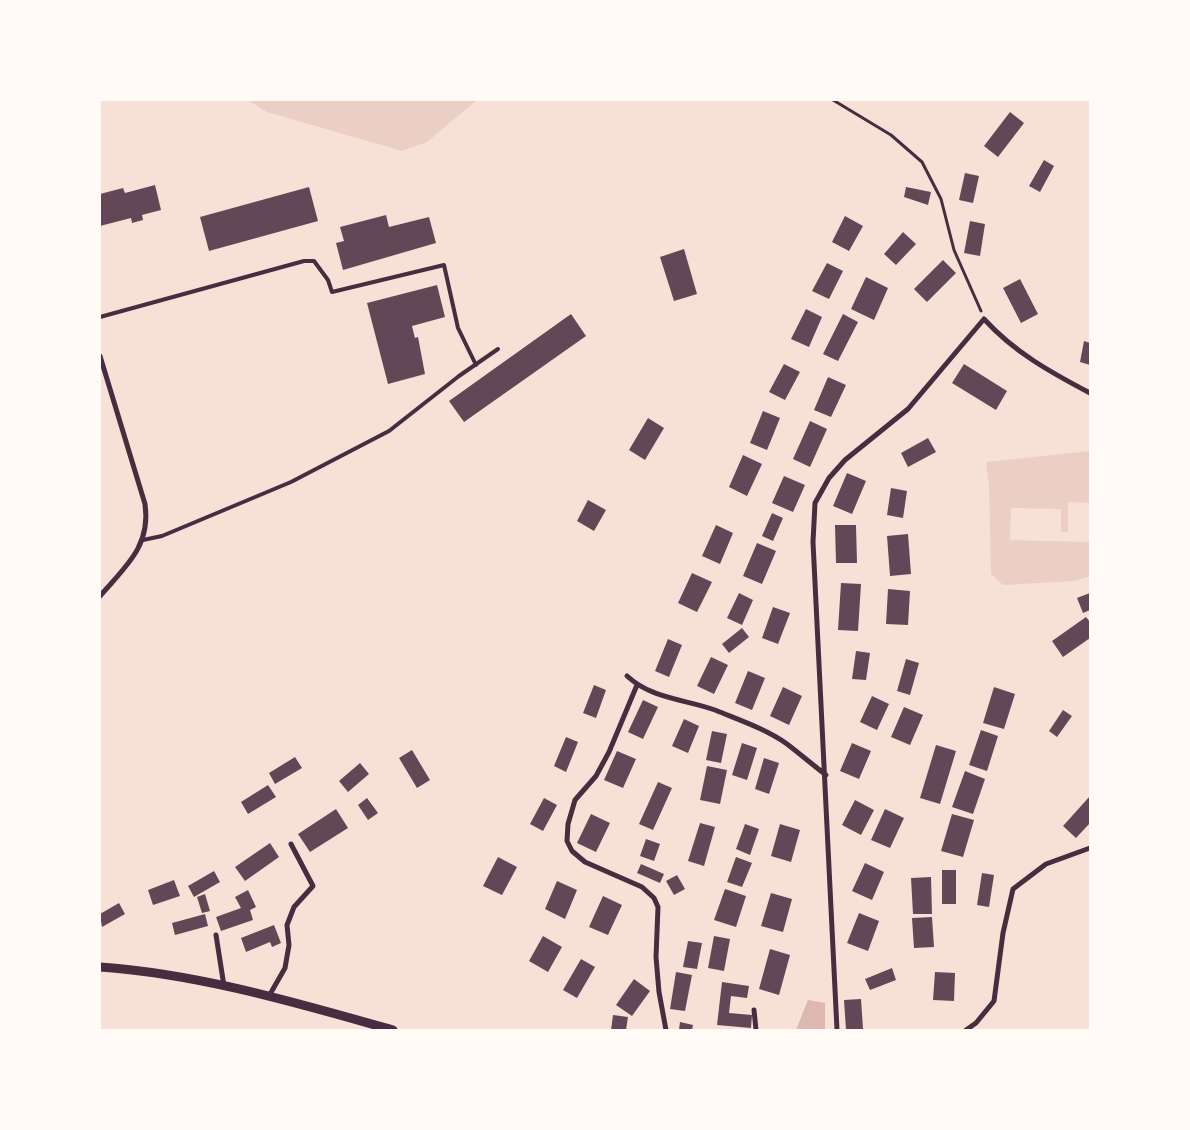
<!DOCTYPE html>
<style>
body{margin:0}
#map{position:relative;width:1190px;height:1130px;overflow:hidden;background:#f7e1d7;font-family:Rubik,sans-serif}
canvas{display:block}
.frame{position:absolute;inset:0;border:101px solid #fffaf5;pointer-events:none}
</style>
<div id="map">
<canvas width="1190" height="1130"></canvas>
<div class="frame"></div>
</div>
<script>
const context = document.querySelector('canvas').getContext('2d');
context.lineJoin = 'round';
function paint(path, color) { context.fillStyle = color; context.fill(path, 'evenodd'); }
function trace(path, color, width, dash) { context.strokeStyle = color; context.lineWidth = width; context.lineCap = dash ? 'butt' : 'round'; context.setLineDash(dash || []); context.stroke(path); }
const green = new Path2D(`
 M248,100H477L427,142L402,151L267,112Z
 M1090,451V503L1068,502V532H1061V509L1011,508L1010,540L1090,542V576L1075,581L1003,585L991,574L989,486L986,462Z`);
const water = new Path2D(`
 M808,1000L825,1003V1030H796Z`);
const building = new Path2D(`
 M1010,112L1024,123L998,157L984,146Z
 M1044,160L1054,166L1040,192L1029,186Z
 M965,173L979,176L973,203L959,200Z
 M155,185L161,210L142,215L143,220L132,223L131,218L100,226V194L123,188L125,193Z
 M309,187L318,221L209,251L200,217Z
 M906,187L931,192L928,205L904,197Z
 M386,215L389,227L429,217L436,243L343,270L336,243L344,241L340,227Z
 M845,216L863,226L849,251L832,242Z
 M970,221L985,224L980,256L964,253Z
 M903,232L916,244L896,265L884,254Z
 M684,249L697,294L674,301L660,257Z
 M943,260L956,273L927,302L914,289Z
 M827,263L843,271L829,299L812,291Z
 M866,277L888,288L874,320L851,309Z
 M1020,279L1038,314L1021,323L1003,288Z
 M437,285L445,317L412,326L415,338L418,337L425,374L388,384L367,303Z
 M806,309L822,317L809,347L791,339Z
 M571,314L586,336L464,422L449,401Z
 M843,314L858,322L838,361L823,354Z
 M1084,341L1090,343V365L1080,362Z
 M784,364L800,372L785,400L769,392Z
 M964,364L1007,391L996,410L952,383Z
 M828,377L846,385L831,417L814,410Z
 M763,411L780,418L767,450L750,443Z
 M648,418L664,428L645,460L629,450Z
 M810,421L827,429L810,467L793,459Z
 M928,438L936,452L908,467L901,453Z
 M743,455L762,464L747,496L729,487Z
 M847,473L866,481L852,514L833,506Z
 M784,476L805,485L793,512L772,503Z
 M891,488L907,491L903,518L887,515Z
 M588,500L606,510L594,531L577,521Z
 M772,513L783,518L773,541L762,536Z
 M716,525L733,533L720,564L702,556Z
 M835,525H856L857,563H836Z
 M908,534L911,574L890,576L887,536Z
 M757,543L776,551L762,584L743,576Z
 M692,573L712,582L697,612L678,603Z
 M841,583L861,584L858,631L838,630Z
 M888,589L910,591L908,625L886,624Z
 M739,593L753,600L742,625L727,618Z
 M1090,593V610L1083,613L1077,598Z
 M773,607L790,613L778,644L762,638Z
 M1086,617L1090,622V638L1063,657L1052,641Z
 M742,628L749,637L729,653L722,644Z
 M668,639L682,645L669,677L655,671Z
 M856,651L870,653L866,680L852,679Z
 M711,657L728,665L714,694L697,686Z
 M906,659L919,663L910,695L897,691Z
 M748,671L765,678L752,710L735,703Z
 M594,685L606,690L596,718L583,713Z
 M783,687L802,696L789,725L770,716Z
 M994,687L1015,694L1004,729L983,723Z
 M872,696L889,704L877,730L860,722Z
 M643,700L658,707L643,739L628,732Z
 M904,707L923,715L910,745L891,737Z
 M1063,710L1072,716L1057,737L1049,731Z
 M684,719L699,726L688,753L672,746Z
 M981,730L998,736L987,771L969,765Z
 M712,731L727,734L721,763L706,760Z
 M566,737L578,742L566,772L554,766Z
 M742,743L757,748L747,780L732,775Z
 M852,743L871,751L859,779L840,771Z
 M936,745L956,751L940,804L920,798Z
 M412,750L430,780L417,788L399,758Z
 M617,751L636,759L623,788L604,780Z
 M295,757L302,768L275,784L269,773Z
 M764,758L779,763L769,794L755,789Z
 M360,763L369,774L348,792L339,781Z
 M707,766L727,770L720,804L700,800Z
 M965,771L985,779L973,814L952,807Z
 M658,782L672,788L653,830L639,824Z
 M268,785L276,797L248,814L241,802Z
 M1090,796V823L1076,838L1063,826Z
 M367,798L378,813L368,820L358,805Z
 M544,798L557,805L543,831L530,824Z
 M855,800L874,810L861,835L842,825Z
 M336,809L348,828L310,852L298,834Z
 M885,809L904,818L890,848L871,840Z
 M591,814L610,823L596,852L577,843Z
 M952,814L974,820L963,857L941,851Z
 M700,823L715,827L704,866L688,861Z
 M745,824L759,829L750,855L736,849Z
 M780,824L800,830L791,862L771,856Z
 M646,839L660,844L654,861L640,856Z
 M270,843L279,857L245,881L235,867Z
 M498,857L517,867L502,895L483,886Z
 M736,857L752,863L742,887L727,882Z
 M865,863L884,872L872,900L852,891Z
 M641,864L664,874L660,883L637,873Z
 M942,870H956V904H942Z
 M214,871L220,882L194,897L188,886Z
 M982,873L994,875L989,907L977,905Z
 M677,875L685,889L674,895L666,881Z
 M931,877L932,914H913L911,878Z
 M174,880L180,896L153,905L148,890Z
 M557,881L577,890L565,919L545,909Z
 M725,889L746,896L736,927L714,920Z
 M248,890L256,907L250,910L253,920L221,931L216,917L241,908L235,897Z
 M771,893L792,899L783,932L761,926Z
 M205,894L210,911L202,913L197,897Z
 M603,896L622,905L608,935L589,927Z
 M119,903L125,914L102,927L100,914Z
 M859,913L879,921L868,951L847,943Z
 M205,914L208,926L175,935L172,923Z
 M932,917L934,947L914,948L912,918Z
 M274,925L281,943L272,947L270,942L246,952L241,938Z
 M543,936L562,947L548,972L529,961Z
 M714,936L730,939L724,971L708,968Z
 M688,941L702,943L697,969L683,967Z
 M770,949L790,955L779,995L759,989Z
 M581,959L595,967L577,998L563,990Z
 M892,968L896,980L870,990L865,979Z
 M676,972L692,975L685,1011L670,1009Z
 M935,972L955,973L954,1001L933,1000Z
 M634,979L650,991L632,1016L616,1005Z
 M722,982L749,986L747,998L731,996L729,1013L752,1015L751,1028L717,1025Z
 M861,999L863,1029L846,1030L844,1000Z
 M613,1015L628,1017L626,1030H611Z
 M680,1022L693,1025L692,1030H679Z`);
const path = new Path2D(`
 M833,100L891,135L922,162L941,199L954,250L981,311`);
const service = new Path2D(`
 M100,317L304,261H314L328,280L332,292L444,265L458,328L476,365
 M143,540L162,536L291,482L389,431L459,376L498,349`);
const minor = new Path2D(`
 M100,356L145,504C151,546 126,566 100,596
 M627,676C652,699 684,699 715,710C739,720 766,729 787,744C800,754 813,765 826,775
 M637,685L609,752L596,776L575,800L568,824L567,841L572,851L585,862L642,887L654,898L658,907L656,957L659,992L666,1030
 M216,935L224,986
 M269,996L285,968L289,945L287,925L294,907L313,886L291,844
 M754,1010L756,1030
 M837,1030L813,542L815,503L829,478L845,460L908,409L984,319C1014,352 1050,372 1090,393
 M966,1030L976,1023L994,1001L1003,933L1013,889L1046,864L1090,848`);
const tertiary = new Path2D(`
 M100,967C200,974 297,1003 393,1030`);
paint(green, '#ebcfc5');
paint(water, '#dcb8b0');
paint(building, '#644757');
trace(path, '#4a2c40', 3);
trace(service, '#4a2c40', 4);
trace(minor, '#4a2c40', 5);
trace(tertiary, '#4a2c40', 9);
</script>
